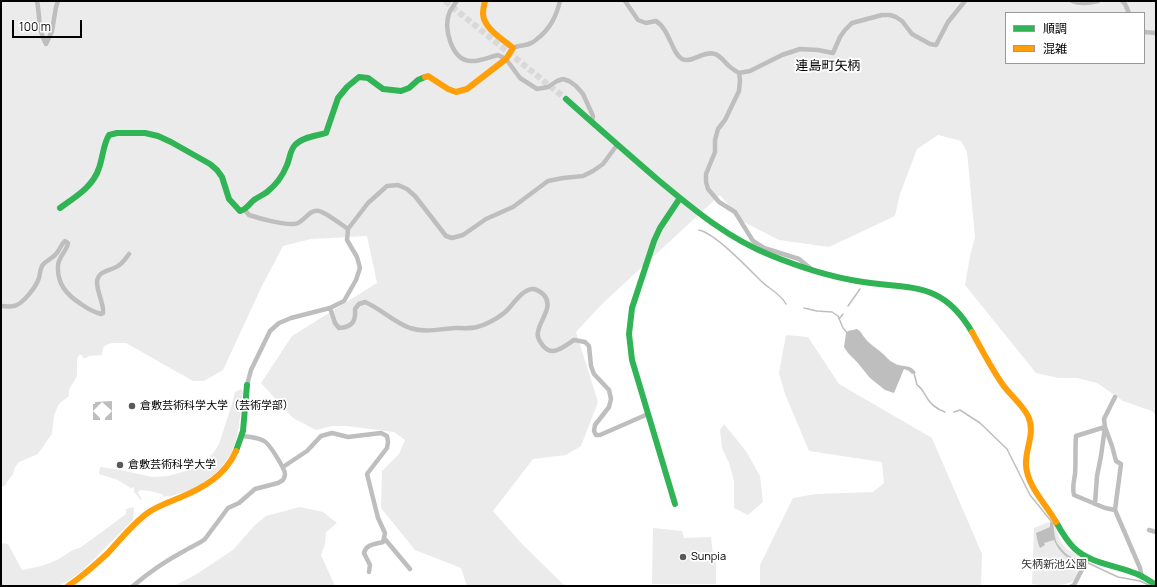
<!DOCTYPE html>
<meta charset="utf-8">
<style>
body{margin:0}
#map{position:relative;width:1157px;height:587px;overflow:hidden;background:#fff;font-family:Manrope,"Noto Sans JP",sans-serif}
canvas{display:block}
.frame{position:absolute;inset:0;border:2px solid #000;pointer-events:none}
.legend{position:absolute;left:1005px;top:12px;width:140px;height:52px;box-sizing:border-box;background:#fff;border:1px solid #999;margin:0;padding:5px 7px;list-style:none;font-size:12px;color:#000}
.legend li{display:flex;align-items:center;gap:8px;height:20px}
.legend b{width:20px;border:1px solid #999}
.scale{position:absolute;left:12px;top:20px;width:70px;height:18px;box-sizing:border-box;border:2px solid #000;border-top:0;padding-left:5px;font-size:12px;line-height:14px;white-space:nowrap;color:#000;-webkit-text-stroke:3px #fff;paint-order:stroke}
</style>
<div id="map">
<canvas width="1157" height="587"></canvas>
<div class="frame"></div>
<ul class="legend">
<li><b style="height:5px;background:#30b455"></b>順調</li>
<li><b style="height:5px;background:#ff9f0a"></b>混雑</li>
</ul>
<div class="scale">100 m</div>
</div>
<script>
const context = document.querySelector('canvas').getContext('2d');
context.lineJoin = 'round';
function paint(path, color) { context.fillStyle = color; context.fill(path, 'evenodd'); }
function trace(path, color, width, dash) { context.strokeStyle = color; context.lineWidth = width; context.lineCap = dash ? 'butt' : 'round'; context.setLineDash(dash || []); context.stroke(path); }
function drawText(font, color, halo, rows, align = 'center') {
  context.font = font + ' Manrope,"Noto Sans JP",sans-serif'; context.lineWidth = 3.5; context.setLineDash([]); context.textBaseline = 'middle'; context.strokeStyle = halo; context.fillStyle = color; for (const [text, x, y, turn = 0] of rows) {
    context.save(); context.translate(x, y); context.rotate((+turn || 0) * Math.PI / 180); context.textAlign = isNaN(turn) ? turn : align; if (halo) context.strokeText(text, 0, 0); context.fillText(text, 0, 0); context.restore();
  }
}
const green = new Path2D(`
 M1,1H1156V415L1152,411L1123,401L1097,383L1077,378H1058L1036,373L965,285L970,256L975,237L967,152L961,141L938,135L917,149L900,194L895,216L829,247L779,240L742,221L720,195L602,304L576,332L598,402L581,446L566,455L533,459L493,511L522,544L565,586H467L461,568L415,550L381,508L382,471L399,454L405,440L394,432L347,426H332L316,430L293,418L261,383L292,336L377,283L367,236L311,239L283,246L262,286L223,370L204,381H193L126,343H112L106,345L103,348L102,355L89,356L86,358H83L82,355H79C75,362 78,368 77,375C75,383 67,387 69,396L61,402L58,406L54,415L52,434L49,438L38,454L19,462L15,467L13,474L6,483V485L1,487ZM1006,13H1144V63H1006Z
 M786,335L808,337L839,384L932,438L982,554L981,586H760V565L793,498L816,494L873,492L884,483L882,462L809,451L785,394L779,373Z
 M241,389L243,391C241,407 240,424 236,440C231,462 210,481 190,490C183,493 176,494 169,497L168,496L164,497L162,494L150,491L140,490L138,493L142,499L141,500L134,492V488L132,487V489L118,480L99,474L100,467L121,470L152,477L168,476L186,471L202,464L214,452L219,444L232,404L235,392Z
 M724,424L746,451L760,476L763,502L748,515L734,508V481L729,463L722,448L720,430Z
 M134,507L133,520L83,570L68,581L58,586H1V543L8,544L22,570C34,568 46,565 57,560C65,556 71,549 80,548L126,514V509Z
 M300,507L323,512L337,523L326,532L325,544L321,555L335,586H174L195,575L233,550L254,526L266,516Z
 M1049,522L1050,523L1053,522C1062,542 1059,548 1083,557V560C1080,566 1078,574 1074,580C1068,587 1042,586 1032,584L1034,528Z
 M653,528L682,531L684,538L711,537L713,555L716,559V584H652Z`);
const water = new Path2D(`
 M857,329C862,332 862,335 865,338C869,344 877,348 882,353C886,356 889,361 894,363C901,368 911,363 916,373L912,374L909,371L904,369L894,393L885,390L870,378L857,362L848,353L844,347L846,333L848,331Z
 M112,401V420H105V418L112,411L102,402L93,411L100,418V420H93V404H95V402Z
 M1053,522C1054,528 1054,535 1056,541C1061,550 1072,563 1083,557L1082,562C1080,562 1078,562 1075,562C1066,559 1057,548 1054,540L1044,543L1045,545L1040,548L1038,543L1036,533L1050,527V523Z`);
const stream = new Path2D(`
 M699,230C716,234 748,268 761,281C769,289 780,293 786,304
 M848,306L860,289
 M804,308L817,311L832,312L838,316L843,328L848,334
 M839,319L843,314
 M914,373L917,385C922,388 924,393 927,398C931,405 937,409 945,412
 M954,412L960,410L980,423L1007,449L1030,495L1051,521V523
 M1088,563L1118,577L1140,581L1151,586`);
const secondaryTunnel = new Path2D(`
 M445,1L566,99`);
const street = new Path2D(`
 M37,1C40,16 38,31 46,44
 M457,1C454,5 450,10 449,14C443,28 452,60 470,61C479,62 489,57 498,55L506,59L520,78L537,89L548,87L557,81L563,79L569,81L576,86L583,94L593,116L592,122
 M625,1L638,20L646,23L656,21C670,30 672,54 682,59C691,64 704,50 715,54C721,56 724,62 729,66C732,69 736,71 739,73L750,71L782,55L800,49L818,50L833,53L840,37L845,30L852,23L882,15H890L896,17L902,21L912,34L930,44L936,45L948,22L965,1
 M1072,1C1079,4 1090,3 1098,1
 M1122,1L1125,4L1129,13
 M1144,32L1156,33
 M46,44L52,31L56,7L58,1
 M513,48C519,45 523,46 529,44C532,43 535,41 537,39C550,29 556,17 560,1
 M739,73L740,80L739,91L725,120L718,129L715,140V152L706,174V182L708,189L719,202L735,212L753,241L764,248L799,259L810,268
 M245,210L249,215C258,218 289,227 298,223C305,220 310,209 319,211C325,212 342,225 348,229
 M1,306C5,306 10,307 14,306C23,304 36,287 39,278C40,274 40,270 42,266C45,261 52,259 56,254C60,250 61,244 65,241L68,243C67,251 58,257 58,266C57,284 67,295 81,304C88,309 93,312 101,314L103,313V309C102,300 97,291 97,282C98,270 111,271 118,266C123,263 126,258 129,254
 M330,308L335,323L339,328C352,327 356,322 355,309L359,304L365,302C381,309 394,322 410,328C425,333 440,329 455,328C462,328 470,329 477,327C485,325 497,319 504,313C512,307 522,288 534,289C538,290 541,292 544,295C554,307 540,319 538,332C537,335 539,340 541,343C551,359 563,347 574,340L585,342L589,346L591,366L594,374L609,390L611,399L609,407L595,425L594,431L596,435H600L648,414
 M247,385L251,370L270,331L279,323L291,318L330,308L344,301L356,280L360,268L357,257L347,240L348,229L368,203L387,186L398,185L407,189L415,196L446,236L452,238L463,235L486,219L513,207L548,181L563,178L583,176L593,171L603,164L617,145
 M1115,397L1104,419L1105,427L1112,446L1116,461L1121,464L1115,510L1140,568L1142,577
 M283,467L307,451L321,436L332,433L348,437L381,433L387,436L388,442L387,448L367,474L378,518L385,533L383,542C375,544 366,544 364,553L370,565L369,572
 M1095,504L1097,476L1101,456L1105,427L1076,436C1075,448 1076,461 1075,474C1074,481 1072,488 1074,495L1105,508L1115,510
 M1149,530L1156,532
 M384,538L410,569
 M133,586C147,574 169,559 186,550C192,546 199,544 205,539L228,508L239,503L255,489L278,483L283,480C284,478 285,477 285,474C285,469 269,443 264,441C257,437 249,437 242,436
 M1072,586L1074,585L1088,558`);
const fast = new Path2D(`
 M566,99C596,126 627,153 657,179C692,208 727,238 770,255C797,266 827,276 857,281C909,290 941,279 972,332
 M60,208C75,197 93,187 99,168C103,157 103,145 109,135L117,133H145L158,136L171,142L210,164L217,170L222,177L229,199L240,211C247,209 249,204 254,200C258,197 263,195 267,192C276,185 283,175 287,165C290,158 290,150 295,145C302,137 316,136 326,133L338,98L347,87L359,77L368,78L383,89L401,91L409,88L418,80L425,77
 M236,451L243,431L247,385
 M675,504L632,360L629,334L632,308L654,241L660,228L680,198
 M1056,522C1061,531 1066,540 1074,548C1091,564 1116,565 1137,574C1144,577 1150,581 1156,585`);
const slow = new Path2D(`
 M425,77L428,76L448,89L456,92L467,89L506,59L513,48C503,39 484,29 483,14C483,10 484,5 485,1
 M972,332C982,350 991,368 1003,385C1011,396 1022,404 1028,416C1036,433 1025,448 1026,465C1027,486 1046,504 1056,522
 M68,586C83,576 95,565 108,553C121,539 133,523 149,512C158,506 169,502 179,498C203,488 225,476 236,451`);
const markers = [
 [132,406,4,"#595959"],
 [120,465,4,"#595959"],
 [683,557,4,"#595959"]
];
const poiNames = [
 ["倉敷芸術科学大学（芸術学部）",140,406],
 ["倉敷芸術科学大学",128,465],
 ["Sunpia",691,557]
];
const parkNames = [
 ["矢柄新池公園",1054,565]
];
const quarterNames = [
 ["連島町矢柄",828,66]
];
paint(green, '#ebebeb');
paint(water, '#bebebe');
trace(stream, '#bebebe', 1.5);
trace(secondaryTunnel, '#d9d9d9', 6, [6, 3]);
trace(street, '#bebebe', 4.5);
trace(fast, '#30b455', 6);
trace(slow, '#ff9f0a', 6);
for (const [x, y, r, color] of markers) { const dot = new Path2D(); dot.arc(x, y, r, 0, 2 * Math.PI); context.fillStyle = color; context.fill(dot); trace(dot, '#fff', 1.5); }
drawText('11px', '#000', '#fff', poiNames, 'left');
drawText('11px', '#323232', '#fff', parkNames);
drawText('13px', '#000', '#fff', quarterNames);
</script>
